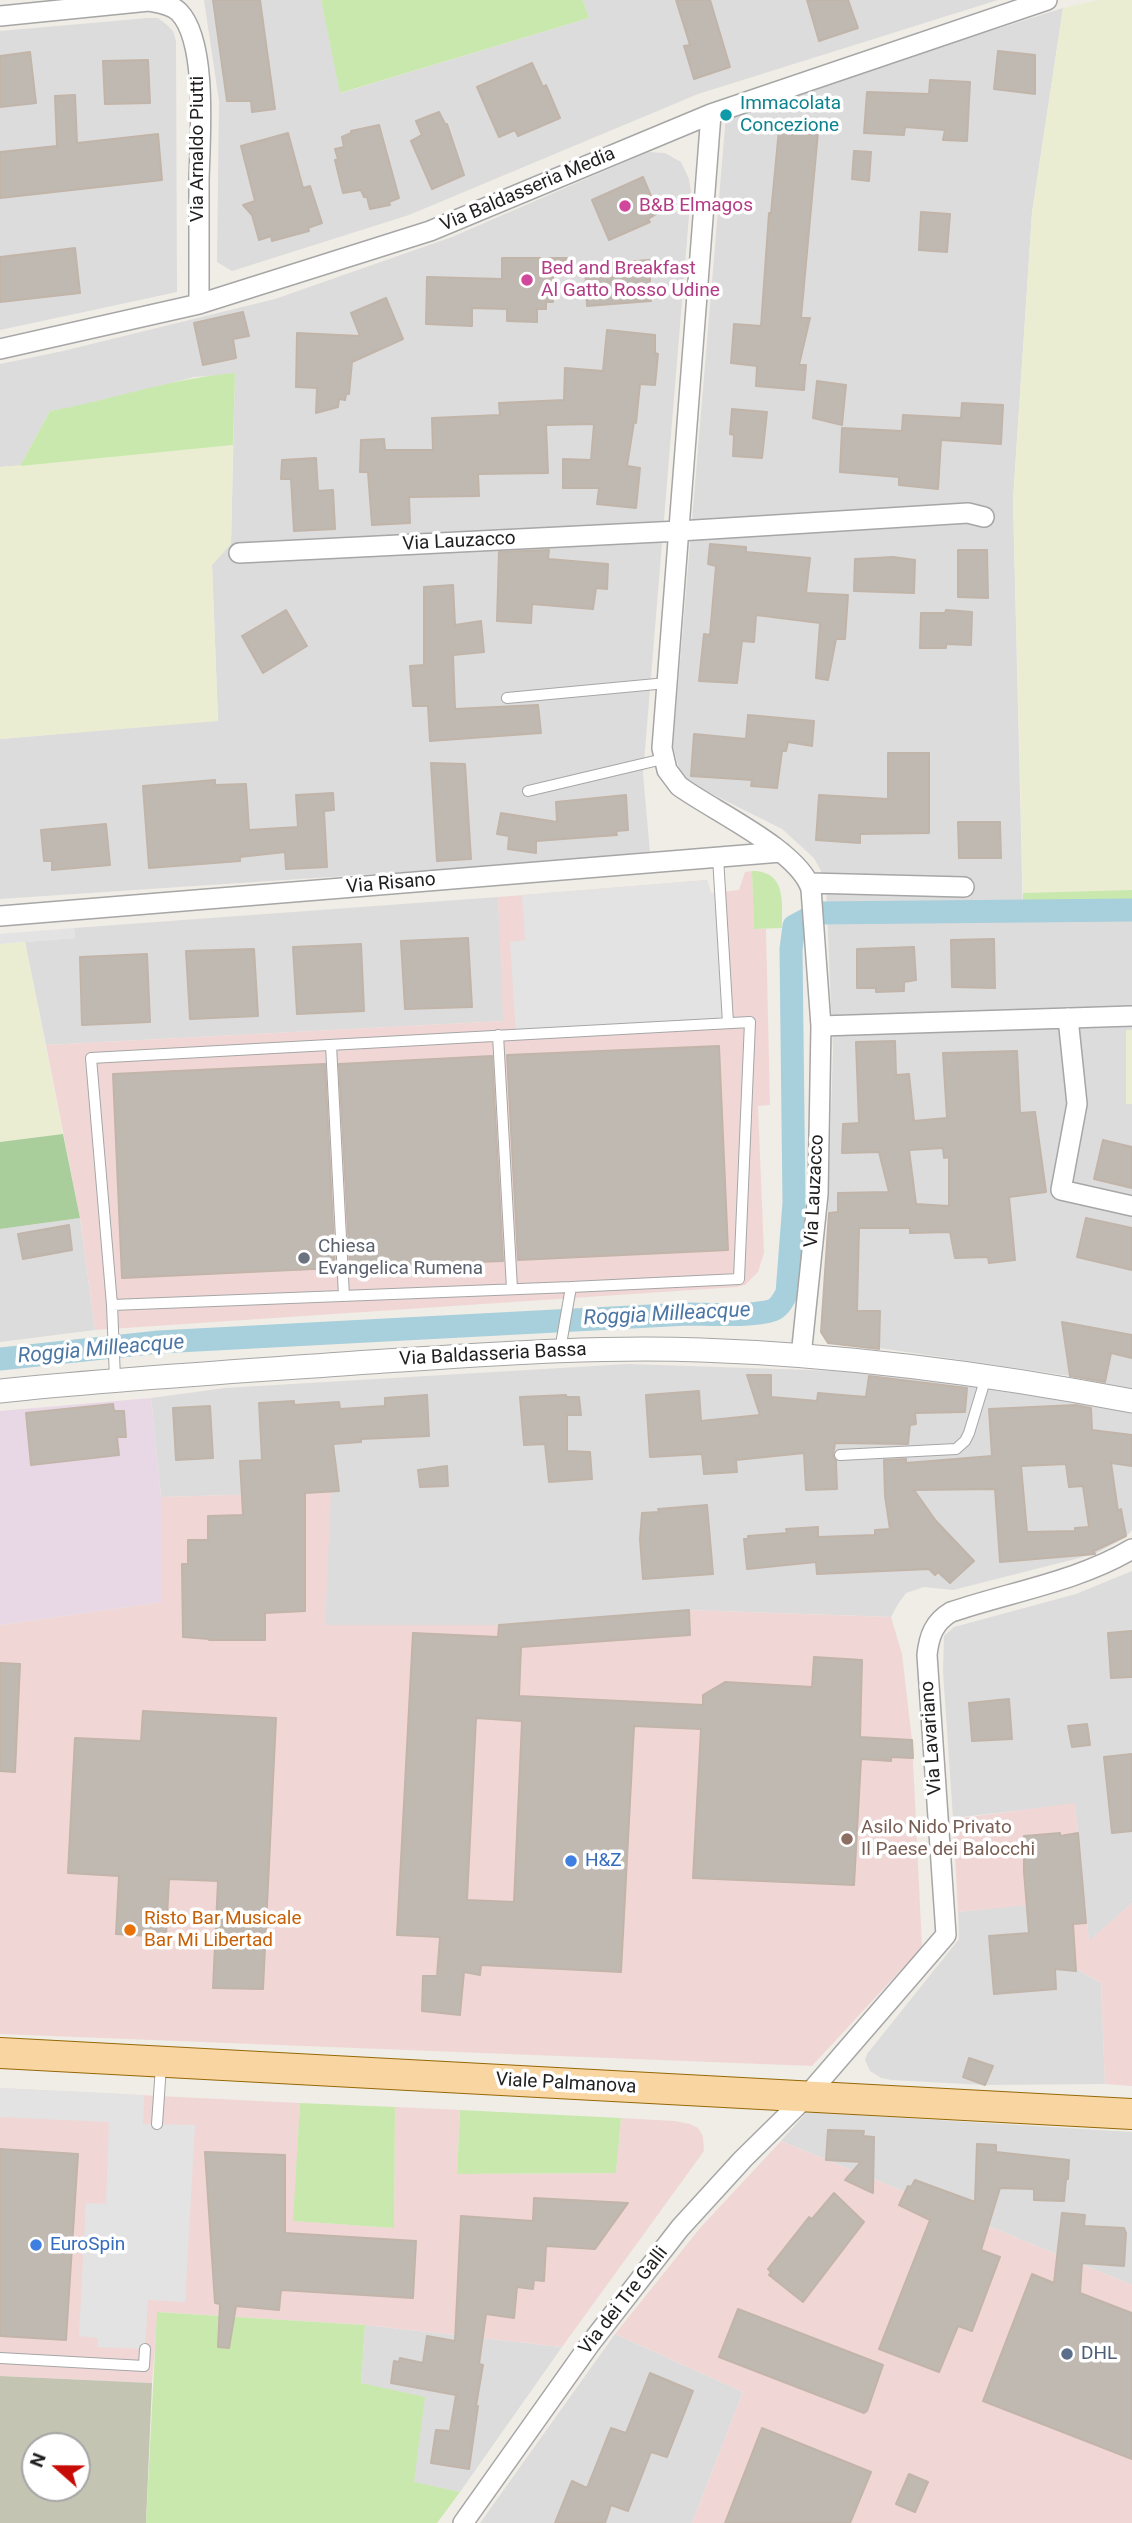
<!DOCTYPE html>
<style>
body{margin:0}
#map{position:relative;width:1132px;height:2523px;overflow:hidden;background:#f0ede6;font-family:Roboto,sans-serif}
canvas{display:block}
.north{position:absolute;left:21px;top:2432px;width:70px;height:70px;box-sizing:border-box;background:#fff;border:2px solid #a5a5a5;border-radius:50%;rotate:291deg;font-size:19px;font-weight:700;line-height:28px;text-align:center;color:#1f1f1f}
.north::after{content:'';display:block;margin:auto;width:24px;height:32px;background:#c70b07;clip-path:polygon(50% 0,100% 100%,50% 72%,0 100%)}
</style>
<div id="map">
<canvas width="1132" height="2523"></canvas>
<div class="north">N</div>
</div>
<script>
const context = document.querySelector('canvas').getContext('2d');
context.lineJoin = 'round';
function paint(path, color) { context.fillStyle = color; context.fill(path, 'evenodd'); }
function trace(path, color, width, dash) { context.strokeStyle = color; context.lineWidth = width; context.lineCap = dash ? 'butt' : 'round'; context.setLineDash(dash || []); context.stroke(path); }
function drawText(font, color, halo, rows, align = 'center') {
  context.font = font + ' Roboto,sans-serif'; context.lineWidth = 7; context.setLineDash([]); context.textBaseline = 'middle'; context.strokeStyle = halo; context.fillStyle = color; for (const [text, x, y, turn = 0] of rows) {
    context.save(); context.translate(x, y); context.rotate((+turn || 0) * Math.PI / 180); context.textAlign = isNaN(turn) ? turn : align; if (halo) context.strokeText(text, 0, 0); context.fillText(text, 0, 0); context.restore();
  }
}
const residential = new Path2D(`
 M204,0H321L341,93L589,18L583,0H998L698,94L409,215L232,271L217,262L219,101Z
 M1063,8L1032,213L1013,500L1023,918L1132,917V1030L1126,1031V1103L1132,1104V1390L1070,1376L879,1348L828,1343L821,1332L826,1270L833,1051L826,888L821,871L814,858L782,829L688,782L680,772L673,746L726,115Z
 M148,18H158L166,24L173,31L176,41L177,292L0,330V31Z
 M648,152L665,153L681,162L689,179L691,192L643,774L650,852L495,866L0,899V739L218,720L212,565L231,543L235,374L194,377L92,404L50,411L20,466L0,467V364L63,351L275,299L452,237Z
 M498,897L504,1021L46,1045L25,942L75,938L74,928Z
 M80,1218L95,1330L0,1342V1229Z
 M628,1364L869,1372L968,1383L1094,1404L1132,1413V1530L1126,1537L1095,1554L953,1590L924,1587L906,1593L898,1604L891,1617L689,1610L499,1625H324L267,1494L161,1497L151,1398L225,1388Z
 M1132,1571V1903L1089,1942L1075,1804L953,1818L943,1672L944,1636L954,1627L1076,1594Z
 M1027,1904L1062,1961L1101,1983L1105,2084L985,2085L891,2080L881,2078L870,2071L865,2060L867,2054L959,1939L958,1912Z
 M807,2112L1132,2132V2285L781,2141Z
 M365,2325L562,2347L460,2492L414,2483L361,2383Z
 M615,2334L743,2392L692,2523H480Z`);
const commercial = new Path2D(`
 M752,871L754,929H766L770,1105L758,1106L764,1253L758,1272L745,1285L737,1287L95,1330L80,1218L46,1045L503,1021L498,897L707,880L711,893L720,892L739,890L745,872Z
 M331,1492L325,1625H499L689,1610L891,1617L902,1654L912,1740L922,1947L812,2066L0,2034V1625L161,1602V1497Z
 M1075,1803L1089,1941L1132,1903V2086L1105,2084L1101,1983L1062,1961L1027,1905L958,1912L953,1819Z
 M0,2088L300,2103L294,2221L394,2228L395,2107L460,2110L457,2174L616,2173L621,2118L675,2121L690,2124L698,2128L703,2136L704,2151L562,2347L365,2325L158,2312L152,2383L0,2376Z
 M781,2141L1132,2285V2523H692L743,2392L615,2334L700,2228Z`);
const industrial = new Path2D(`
 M151,1398L161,1497L162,1602L0,1625V1411Z`);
const construction = new Path2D(`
 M0,2376L152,2383L146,2523H0ZM35,2446H77V2488H35Z`);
const farmland = new Path2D(`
 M1099,0H1132V890L1023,893L1013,500L1032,213L1063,8Z
 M233,445L231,544L212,565L218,721L0,739V467Z
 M25,942L63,1134L0,1142V944Z
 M1126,1030H1132V1104H1126Z`);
const grass = new Path2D(`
 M321,0H583L589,18L340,93Z
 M235,373L233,445L20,466L50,411C112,400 172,378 235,373Z
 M752,871C787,871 782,903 782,928L754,929Z
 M1132,890V917L1023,919V893Z
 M300,2103L395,2107L394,2228L293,2221Z
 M460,2110L621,2118L616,2173L457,2174Z
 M157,2312L365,2325L361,2383L425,2397L414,2482L460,2492L437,2523H146Z`);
const forest = new Path2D(`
 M63,1134L80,1218L0,1229V1142Z`);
const parking = new Path2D(`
 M707,880L711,893L720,892L728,1023L516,1034L510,942L525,940L522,895Z
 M74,928L75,938L0,944V934Z
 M0,2088L144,2095L143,2124L195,2125L185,2302L148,2300L145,2349L98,2347V2338L79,2336L86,2203L106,2204L109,2122L0,2117Z`);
const canal = new Path2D(`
 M0,1359L159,1342L688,1314C709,1314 753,1317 773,1310C780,1307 783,1300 787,1293L794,1203L791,949L794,926L818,913L1132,910`);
const building = new Path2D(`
 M213,0H260L275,109L252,112L251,101H227Z
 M676,0H710L730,67L694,79L684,46L690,45Z
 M807,0H848L858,28L819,41Z
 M998,51L1035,55V94L994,89Z
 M30,52L36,103L0,107V56Z
 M148,60L150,103L105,104L103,61Z
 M532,63L543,87L546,85L560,118L518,136L515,130L499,137L477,87Z
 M930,80L970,82L967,141L943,140L945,130L905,127L904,135L864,133L867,92L929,94Z
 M75,95L77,143L158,134L162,180L0,198V152L57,146L55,96Z
 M439,112L445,124H447L464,175L432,189L411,141L422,135L416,121Z
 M379,125L399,198L389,202L390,205L370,209L367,197H364L361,190L343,193L335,160L338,159L335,149L344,147L342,137L351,133V131Z
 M779,129L818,132L801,318H810L799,365H806L804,390L756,386L757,366L731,363L734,324L761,326L769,213H771Z
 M288,133L303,188L310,186L322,223L308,228L309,231L272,241L271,236L259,240L252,215L243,205L255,201L241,146Z
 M854,151L871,152L869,181L852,179Z
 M643,177L658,213L648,219L650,222L609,240L592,200Z
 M921,212L950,214L947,252L919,250Z
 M75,248L80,293L0,302V257Z
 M502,258H569L550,267H553V302H546V309H537V322L507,321V309L472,308V326L426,324L427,277L502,279Z
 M649,260L651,301L587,306L585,265Z
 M386,298L403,339L352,362L349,394H346L345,400L339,399L338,407L316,413L317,388L296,387L297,333L360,336L351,313Z
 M243,312L249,336L233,339L236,358L203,365L194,323Z
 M607,330L655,335V353L658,354L655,385L640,384L636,423L634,422L627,466L640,468L636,508L597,504L599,488H563V459L591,460L594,424L546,425L548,473L478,474L479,496L409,497L410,523L372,525L368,472H360L361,440L384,439L385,450H433L432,418L500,415L499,403L564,400L565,368L603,371Z
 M817,381L846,385L842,425L813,418Z
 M962,403L1003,405L1001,444L941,440L938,489L899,485V477L840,472L842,428L902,431L903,415L961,418Z
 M732,409L767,412L762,458L733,456L734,435L730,434Z
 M316,458L318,491L333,490L335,529L294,531L291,479H281L282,460Z
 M710,544L746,547V552L810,558L806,593L848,595L845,639H836L828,680L816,678L820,623L756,615L754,642L742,641L737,683L699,681L704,634L710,635L716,566L708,564Z
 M549,550L548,559L608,564L607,589L596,588L593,609L532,604L531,623L497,621L499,552Z
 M958,550H987L988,598L958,597Z
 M893,557L915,560L914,593L854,591L855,559Z
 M453,585L455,625L481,621L484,652L453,655L455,709L538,705L541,733L430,741L428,706H413L410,666L424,665V587Z
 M286,610L307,646L263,673L242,636Z
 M946,610L972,612L971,645L946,644V648H920L921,613H945Z
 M748,715L814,721L812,746L788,742L786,751H782L777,788L751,786L752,780L691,776L694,734L746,739Z
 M888,753H929V833L860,834V843L816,840L819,795L888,799Z
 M431,763L465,764L471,859L437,861Z
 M215,780V785L246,784L249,830L298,827L296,795L333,793L334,810L324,811L327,867L286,869L285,852L240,857V861L149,868L143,786Z
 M626,795L628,830L616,831L617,835L536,841V853L508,849L509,836L497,834L501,813L557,822L556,802Z
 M958,822H1000L1001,858H959Z
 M106,824L110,865L52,870V861H44L41,830Z
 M468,938L472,1007L405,1009L401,941Z
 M994,939L995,988L952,987L951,940Z
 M361,944L364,1011L297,1014L293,947Z
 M914,947L916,980L904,982V991L876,992V988H857V949Z
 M254,949L258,1016L190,1019L186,951Z
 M147,954L150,1022L82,1025L80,957Z
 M895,1041L896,1075L909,1074L914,1121L947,1118L943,1053L1017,1051L1020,1113L1035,1112L1046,1192L1009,1197L1015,1260L989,1263L988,1257L955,1258L950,1232L910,1233V1228H859L857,1311H880L879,1349L828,1343L821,1332L829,1213L838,1212V1193L889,1192L879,1152L842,1153L843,1124L859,1123L856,1042ZM943,1148L944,1158L949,1157V1206L916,1204L909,1150Z
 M719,1046L728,1250L518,1260L507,1055Z
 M492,1056L503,1261L350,1267L339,1064Z
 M325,1064L335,1268L122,1278L113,1074Z
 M1103,1140L1132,1147V1188L1094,1179Z
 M1086,1218L1132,1228V1270L1077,1257Z
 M69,1225L72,1250L23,1259L18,1234Z
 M1062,1322L1132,1335V1358L1111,1353L1105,1382L1070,1376Z
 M747,1375H771V1397L817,1401L818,1393L866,1397L869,1376L967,1388L965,1412L915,1413L916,1424L910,1425L908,1444L835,1443L833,1455L836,1461L837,1489L806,1490L804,1453L736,1460L737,1472L704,1474L702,1454L650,1457L646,1395L699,1391L701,1421L760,1415Z
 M427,1395L429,1436L361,1439V1442L333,1444L339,1491L305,1493V1611L265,1613V1640H209V1639L183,1637L182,1564H188V1540H208V1516L243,1515L240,1461L262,1460L259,1403L294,1401V1405L339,1402L340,1409L385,1406V1398Z
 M566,1395V1397H579L581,1415H567V1451L590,1452L592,1479L549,1482L545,1444L524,1445L520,1397Z
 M113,1404L114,1411H124L126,1437H117L119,1455L31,1465L26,1413Z
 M1076,1405L1091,1408L1092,1430L1132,1435V1466L1111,1463L1118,1511L1121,1509L1126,1536L1094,1551L1095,1554L1000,1562L995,1489L914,1490L936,1521L974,1561L950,1583L938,1572L935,1575L929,1569L817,1574L816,1562L747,1569L744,1539H748V1536L787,1533L786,1529L818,1527V1537L875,1535V1530L890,1529L885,1496L884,1460L906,1459V1463L992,1456L989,1409ZM1066,1464L1069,1487L1083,1486L1089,1527L1075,1528V1531L1027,1532L1021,1466Z
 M210,1406L213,1458L176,1460L173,1408Z
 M447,1466L448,1486L420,1487L418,1470Z
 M707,1505L713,1574L643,1579L640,1539L642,1513L659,1512L658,1509Z
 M689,1610L690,1635L521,1647L519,1696L703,1705V1695L725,1682L812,1687L814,1657L862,1660L860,1737L912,1740L913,1758L891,1757V1761L861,1759L854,1885L693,1878L701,1729L634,1726L621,1972L481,1965L480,1975L464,1972L460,2015L422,2011L423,1976H437L440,1937L397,1935L413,1633L498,1637L499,1625ZM476,1718L522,1721L514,1902L467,1900Z
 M1132,1631V1677L1111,1678L1108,1633Z
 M0,1663L20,1664L15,1772L0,1771Z
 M1009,1699L1012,1739L972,1741L969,1703Z
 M143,1711L276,1718L263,1989L213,1988L218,1881L169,1879L166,1937L116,1934L119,1876L68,1873L75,1738L141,1741Z
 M1087,1724L1090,1745L1072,1747L1068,1726Z
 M1132,1754V1831L1112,1833L1104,1757Z
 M1060,1833V1836L1078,1833L1086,1923L1073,1924L1076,1971L1055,1969L1056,1989L994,1994L989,1936L1029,1933L1024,1872V1836Z
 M969,2058L993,2066L985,2085L963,2077Z
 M828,2130L864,2131L863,2136L874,2137L873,2193L845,2180L861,2162L826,2160Z
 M977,2144L996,2145V2152L1069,2160L1068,2179H1066L1064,2201L1034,2200V2189L1000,2188L981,2250L1000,2257L972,2331L958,2326L939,2372L879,2349L930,2220L899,2205L908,2186L911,2187L915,2180L975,2202Z
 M0,2149L78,2154L66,2340L0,2336Z
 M205,2152L285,2155V2233L416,2241L413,2298L281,2290L279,2310L236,2306L229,2348L218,2347L220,2304L215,2303Z
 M834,2193L864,2222L803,2302L769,2275L771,2272L768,2269L809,2217L812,2219Z
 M534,2198L628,2203L595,2249L546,2246L544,2281L534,2280L533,2289L517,2287L514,2318L486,2314L479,2364L483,2365L476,2406H478L469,2469L431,2463L436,2430L450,2431L456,2395L391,2383L394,2361L399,2362L400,2358L423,2363L427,2336L455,2341L461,2216L533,2221Z
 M1062,2213L1085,2215L1084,2226L1124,2228L1126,2233L1124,2266L1082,2263L1080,2293L1132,2313V2459L983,2401L1032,2274L1054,2283Z
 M738,2309L883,2365L867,2411L864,2413L719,2357Z
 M650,2373L693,2391L667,2457L651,2452L628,2511L611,2505L605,2523H555L572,2481L587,2488L611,2428L626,2433Z
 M762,2428L871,2472L850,2523H725Z
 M909,2474L928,2482L915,2512L896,2504Z`);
const service = new Path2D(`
 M507,698L667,683
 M528,791L663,759
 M718,857L728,1023
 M498,1035L512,1289
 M331,1045L344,1296
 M112,1305L91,1058L750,1022L739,1279L571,1287
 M115,1379L112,1305L571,1287L560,1350
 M840,1455L956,1449L965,1441L969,1433L986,1377
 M157,2124L161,2066
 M0,2358L144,2366L145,2349`);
const minor = new Path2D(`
 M0,16L149,1C159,3 171,4 179,12C208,42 200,138 199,180C199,221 199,263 199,304
 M711,114L662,748L667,770L679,786C713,811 799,850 811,889L821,1026L818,1194L801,1356
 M0,349L199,304L430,231L711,114L1047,0
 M239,553L679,531L968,513L984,517
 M809,883L964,887
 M0,916L781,852
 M1068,1018L1077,1104L1061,1190L1132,1206
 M821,1026L1132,1016
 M463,2523L590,2344L680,2228L743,2159L806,2097L946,1935L927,1655C929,1636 934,1622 951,1612C1010,1592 1079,1581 1132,1549`);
const tertiary = new Path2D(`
 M0,1391C123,1378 247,1371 370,1362C481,1355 591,1346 701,1350C846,1355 990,1374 1132,1401`);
const primary = new Path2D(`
 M0,2053L1132,2114`);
const markers = [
 [726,115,7,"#0f9aa8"],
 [625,206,7,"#d1479c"],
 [527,280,7,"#d1479c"],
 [304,1258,7,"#6b7280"],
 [847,1839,7,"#8d6e63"],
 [571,1861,7,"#3f7fe0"],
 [130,1930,7,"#e8710a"],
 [36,2245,7,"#3f7fe0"],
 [1067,2354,7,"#5c6f8a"]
];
const cultureNames = [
 ["Immacolata",740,104],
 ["Concezione",740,126]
];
const streetNames = [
 ["Via Arnaldo Piutti",198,149,-90],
 ["Via Baldasseria Media",528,190,-23],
 ["Via Lauzacco",459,542,-3],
 ["Via Risano",391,884,-5],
 ["Via Lauzacco",815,1191,-87],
 ["Via Baldasseria Bassa",493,1355,-3],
 ["Via Lavariano",932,1738,-94],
 ["Viale Palmanova",566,2084,3],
 ["Via dei Tre Galli",624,2301,-52]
];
const hotelNames = [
 ["B&B Elmagos",639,206],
 ["Bed and Breakfast",541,269],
 ["Al Gatto Rosso Udine",541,291]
];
const worshipNames = [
 ["Chiesa",318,1247],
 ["Evangelica Rumena",318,1269]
];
const educationNames = [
 ["Asilo Nido Privato",861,1828],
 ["Il Paese dei Balocchi",861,1850]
];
const shopNames = [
 ["H&Z",585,1861],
 ["EuroSpin",50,2245]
];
const foodNames = [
 ["Risto Bar Musicale",144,1919],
 ["Bar Mi Libertad",144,1941]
];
const serviceNames = [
 ["DHL",1081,2354]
];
const waterNames = [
 ["Roggia Milleacque",667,1315,-3],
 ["Roggia Milleacque",101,1350,-5]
];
paint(residential, '#dddcdc');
paint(commercial, '#f0d7d6');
paint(industrial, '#e8d8e5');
paint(construction, '#c4c4b2');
paint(farmland, '#ebedd2');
paint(grass, '#c9e8ae');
paint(forest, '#aacd9c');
paint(parking, '#e3e3e3');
trace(canal, '#a8cfdc', 23);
paint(building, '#c0b9b2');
trace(building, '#c1b4a9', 2);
trace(service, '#a6a6a6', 12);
trace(minor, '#a6a6a6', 22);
trace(tertiary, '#a6a6a6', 25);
trace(primary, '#956805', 32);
trace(service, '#fff', 10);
trace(minor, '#fff', 19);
trace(tertiary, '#fff', 23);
trace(primary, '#f9d5a2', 30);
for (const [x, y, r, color] of markers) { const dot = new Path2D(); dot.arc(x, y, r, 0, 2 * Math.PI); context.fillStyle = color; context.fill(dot); trace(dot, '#fff', 2.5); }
drawText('19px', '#0d838f', '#fff', cultureNames, 'left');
drawText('19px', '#1f1f1f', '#fff', streetNames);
drawText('19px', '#b23c85', '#fff', hotelNames, 'left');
drawText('19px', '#5b616d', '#fff', worshipNames, 'left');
drawText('19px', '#785e54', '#fff', educationNames, 'left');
drawText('19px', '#366cbe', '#fff', shopNames, 'left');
drawText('19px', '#c56008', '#fff', foodNames, 'left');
drawText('19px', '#4e5e75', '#fff', serviceNames, 'left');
drawText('italic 21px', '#4c76a4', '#fff', waterNames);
</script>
